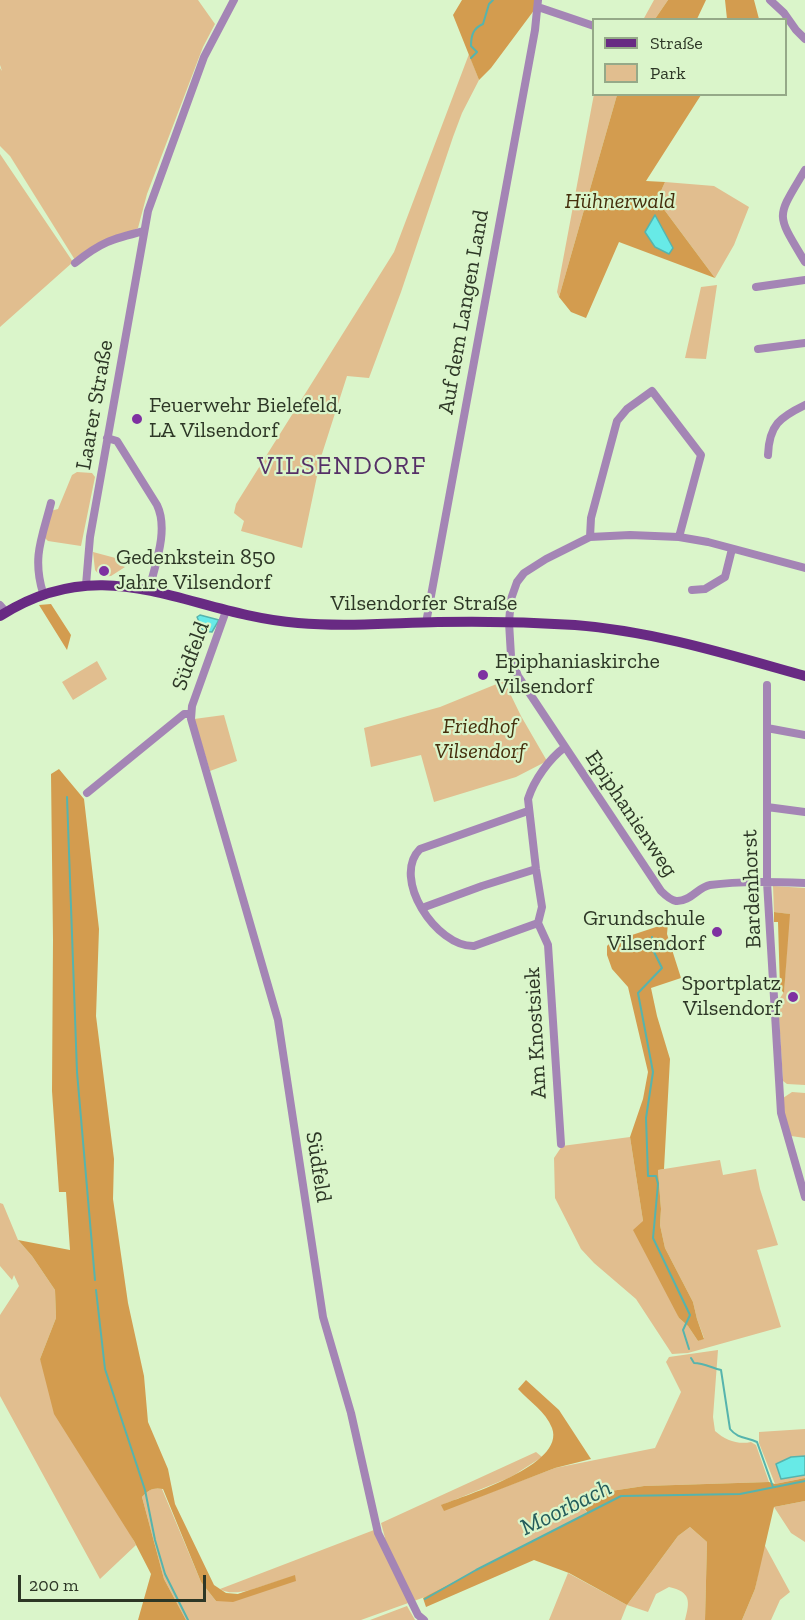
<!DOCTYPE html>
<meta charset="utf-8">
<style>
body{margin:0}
#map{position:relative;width:805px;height:1620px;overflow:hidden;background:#daf5ca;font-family:"Zilla Slab",serif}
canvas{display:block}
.legend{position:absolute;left:592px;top:18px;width:195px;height:78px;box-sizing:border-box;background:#daf5ca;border:2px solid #95a988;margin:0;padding:8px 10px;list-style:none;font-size:18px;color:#2d3726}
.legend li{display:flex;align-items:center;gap:12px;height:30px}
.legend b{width:30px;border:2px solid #95a988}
.scale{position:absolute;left:18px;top:1575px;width:188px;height:27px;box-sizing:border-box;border:3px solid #2d3726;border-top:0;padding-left:8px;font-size:18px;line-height:21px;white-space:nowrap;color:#2d3726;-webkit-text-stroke:4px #daf5ca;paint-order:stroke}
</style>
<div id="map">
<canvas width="805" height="1620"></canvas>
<ul class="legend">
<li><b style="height:8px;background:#682a83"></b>Straße</li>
<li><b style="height:16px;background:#e1be8f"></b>Park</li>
</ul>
<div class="scale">200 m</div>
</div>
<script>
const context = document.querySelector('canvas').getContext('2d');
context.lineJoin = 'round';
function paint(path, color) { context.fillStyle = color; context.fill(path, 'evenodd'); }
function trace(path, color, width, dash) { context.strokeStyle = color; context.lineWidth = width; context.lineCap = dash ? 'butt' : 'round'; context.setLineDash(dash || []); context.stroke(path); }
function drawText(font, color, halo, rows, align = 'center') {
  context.font = font + ' "Zilla Slab",serif'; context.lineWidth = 4.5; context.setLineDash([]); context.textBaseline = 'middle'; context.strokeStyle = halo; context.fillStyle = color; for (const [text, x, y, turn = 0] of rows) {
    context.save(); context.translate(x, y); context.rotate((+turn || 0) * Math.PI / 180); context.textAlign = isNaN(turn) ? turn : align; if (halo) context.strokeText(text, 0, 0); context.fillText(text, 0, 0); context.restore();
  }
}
const green = new Path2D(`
 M0,0H198L215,24L203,47L147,194L138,228L75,260L10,156L0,146V68L2,71L0,65Z
 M654,0H668L655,19L643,20Z
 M469,54L479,80L462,113L453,137L401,292L369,378L347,376L321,457L302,548L241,531L244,521L234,513L236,504L394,252Z
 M594,94L617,95L559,297L557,292Z
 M0,154L73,262L0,327Z
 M665,182L714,186L749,207L734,245L715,278L657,200Z
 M717,285L706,359L685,358L701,287Z
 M77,472L92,473L95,477L81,546L48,541L45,538L50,511L58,509L72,475Z
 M93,552L123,560L121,565L125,567L111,576L101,577L95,570Z
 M97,661L107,679L73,700L62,682Z
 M504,681L521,716L547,761L516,777L434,802L421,755L371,767L364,728L440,707Z
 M224,715L237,761L210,771L194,719Z
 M773,886L805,888V1085L787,1084L783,1081L778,1001L784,992L789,914L774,912Z
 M792,1092L805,1093V1138L791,1136L785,1117L783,1098Z
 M630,1137L643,1221L679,1318L688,1326L698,1341L704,1338L697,1319L693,1302L665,1248L660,1225L661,1209L658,1170L720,1160L723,1175L756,1169L760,1189L778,1245L757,1250L781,1327L688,1353L672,1354L636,1299L594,1263L581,1249L555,1198L554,1158L562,1146Z
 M0,1203L3,1204L18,1240L32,1256L55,1290L56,1318L40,1359L136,1545L100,1579L0,1396V1315L19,1286L14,1275L12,1280L0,1266Z
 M718,1350L713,1417L715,1431C725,1440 738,1445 751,1442L756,1445L769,1482L644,1486L611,1491L583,1508L588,1513L436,1593L361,1620H186L164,1579L142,1497C148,1490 153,1487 162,1489L201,1582L216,1601L294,1576C277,1581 236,1600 220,1589L374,1530L385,1538L381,1523L536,1452L542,1457L511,1477L442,1505L444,1510L555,1468L655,1448L681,1392L666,1362L669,1357Z
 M805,1429V1478L775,1484L759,1443V1432Z
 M805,1501V1542L791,1533L774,1507Z
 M690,1527L707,1542L705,1620H685C690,1601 691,1592 669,1587L656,1594L648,1612L627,1605L621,1620H549L568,1573L627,1605L678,1536Z
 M764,1544L790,1592L780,1600L771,1620H742L755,1589Z
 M407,1606L415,1620H370Z`);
const forest = new Path2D(`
 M462,0H535V9L491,68L479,80L453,15Z
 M668,0H706L697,19H655Z
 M725,0H754L759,19H727Z
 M617,95H701L646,181L665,182L657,200L715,278L619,242L586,318L571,312L559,297Z
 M51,604L71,635L67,650L39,605Z
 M59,769L84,799L99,929L96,1016L114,1159L113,1199L128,1303L144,1376L148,1422L168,1469L175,1504L214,1585L226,1593L238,1594L295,1575L296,1581L233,1602L216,1601L201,1582L163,1489C153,1487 148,1490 142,1497L164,1579L186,1620H138L151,1574L134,1541L54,1414L40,1359L56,1318L55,1290L32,1256L18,1240L70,1250L66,1192H59L52,1091L53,940L51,774Z
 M774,912L790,914L784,993L780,989L778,922H774Z
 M668,923L667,934L681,978L651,988L657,1016L670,1059L664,1169L658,1170L661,1209L660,1225L665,1248L693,1302L697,1319L704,1339L698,1341L688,1326L679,1318L633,1230L643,1221L630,1137L643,1099L648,1072L628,987L612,969L607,955V946L611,942Z
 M526,1380L559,1410L591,1459L555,1468L444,1511L441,1505C466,1495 566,1465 552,1428C546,1412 529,1401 518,1389Z
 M805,1478V1501L774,1507L755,1589L742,1620H705L707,1542L690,1527L678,1536L627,1605L569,1573L534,1560L426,1607L423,1598L588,1513L583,1507L611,1491L644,1486L769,1482L775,1484Z`);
const water = new Path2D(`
 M655,215L673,248L669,254L655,247L645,232Z
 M200,615L219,620L212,632L203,631L197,617Z
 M805,1456V1475L781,1479L776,1464L791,1457Z`);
const stream = new Path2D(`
 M471,58L477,52L471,46C471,36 473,28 483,24L489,4L493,0
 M67,797L77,1072L95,1280
 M652,937L654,952
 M646,945L654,952L662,968L638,993L653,1072L646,1118L648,1176H656L658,1184L653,1238L690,1315L683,1330L689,1349
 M96,1290L105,1369L145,1490L155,1540L165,1574L188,1620
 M691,1358L694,1363C704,1363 712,1368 721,1370L730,1429C738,1439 747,1437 757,1442L773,1487
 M425,1599L476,1570L621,1496L740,1494L805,1481`);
const minor = new Path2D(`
 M770,0L784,13L796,30L805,39
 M538,7L594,26
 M805,170C776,219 775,212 805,262
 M75,263C101,242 112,239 144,231
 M756,287L805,280
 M758,349L805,343
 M107,438L117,441L157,505C169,530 155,565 149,590
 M768,455C769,425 780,417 805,405
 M590,537L591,518L617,421L627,409L652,391L701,455L679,537
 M805,568L708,542L679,537L630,535L590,537L546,559L524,573L517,582L511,599L509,622L511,656L518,676L661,891C665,895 670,900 676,901C690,902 698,887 710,885C741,881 774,882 805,883
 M86,585L90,537L148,211L204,57L234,0
 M692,590L705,589L725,577L732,549
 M43,593C32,557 42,538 51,503
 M0,605L6,612
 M226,611L192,706L191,719L278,1020L323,1317L351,1413L378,1533L418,1615L424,1620
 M426,623L535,30L538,0
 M767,685V882L781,1113L805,1197
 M767,728L805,735
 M87,793L184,714H191
 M767,807L805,812
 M528,811L420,849C391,878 436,947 474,946L538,923L542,907L536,869L528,799C534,780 549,759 565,747
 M422,908L482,886L536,869
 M538,923L548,945L561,1144`);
const major = new Path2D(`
 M0,616C107,547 187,614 298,623C345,627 392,623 438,622C484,621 529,622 575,625C653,631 730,655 805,676`);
const markers = [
 [137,419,6,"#7e30a1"],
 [104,571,6,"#7e30a1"],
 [483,675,6,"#7e30a1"],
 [717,932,6,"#7e30a1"],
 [793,997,6,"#7e30a1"]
];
const parkNames = [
 ["Hühnerwald",620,202],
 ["Friedhof",480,727],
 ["Vilsendorf",480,752]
];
const streetNames = [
 ["Auf dem Langen Land",464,312,-80],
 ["Laarer Straße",95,405,-80],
 ["Vilsendorfer Straße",424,604],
 ["Südfeld",191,656,-70],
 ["Epiphanienweg",631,814,56],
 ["Bardenhorst",752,889,-92],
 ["Am Knostsiek",536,1033,-93],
 ["Südfeld",318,1167,81]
];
const poiNames = [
 ["Feuerwehr Bielefeld,",149,406],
 ["LA Vilsendorf",149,431],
 ["Gedenkstein 850",116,558],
 ["Jahre Vilsendorf",116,583],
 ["Epiphaniaskirche",495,662],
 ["Vilsendorf",495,687],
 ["Grundschule",705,919,"right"],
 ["Vilsendorf",705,944,"right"],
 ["Sportplatz",781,984,"right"],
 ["Vilsendorf",781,1009,"right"]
];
const waterNames = [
 ["Moorbach",566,1508,-26]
];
const quarterNames = [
 ["VILSENDORF",342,467]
];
paint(green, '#e1be8f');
paint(forest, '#d39c4f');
paint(water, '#67eae7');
trace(water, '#56b4ad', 1.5);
trace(stream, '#56b4ad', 2);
trace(minor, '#a485b5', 8);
trace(major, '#682a83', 10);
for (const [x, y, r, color] of markers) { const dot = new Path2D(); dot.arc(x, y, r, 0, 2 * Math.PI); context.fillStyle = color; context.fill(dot); trace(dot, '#daf5ca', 2); }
drawText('italic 22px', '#452e0c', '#daf5ca', parkNames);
drawText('22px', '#2d3726', '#daf5ca', streetNames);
drawText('22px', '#2d3726', '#daf5ca', poiNames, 'left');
drawText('italic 24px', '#245c5b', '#daf5ca', waterNames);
context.letterSpacing = '1.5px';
drawText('26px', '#553067', '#daf5ca', quarterNames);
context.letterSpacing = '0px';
</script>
